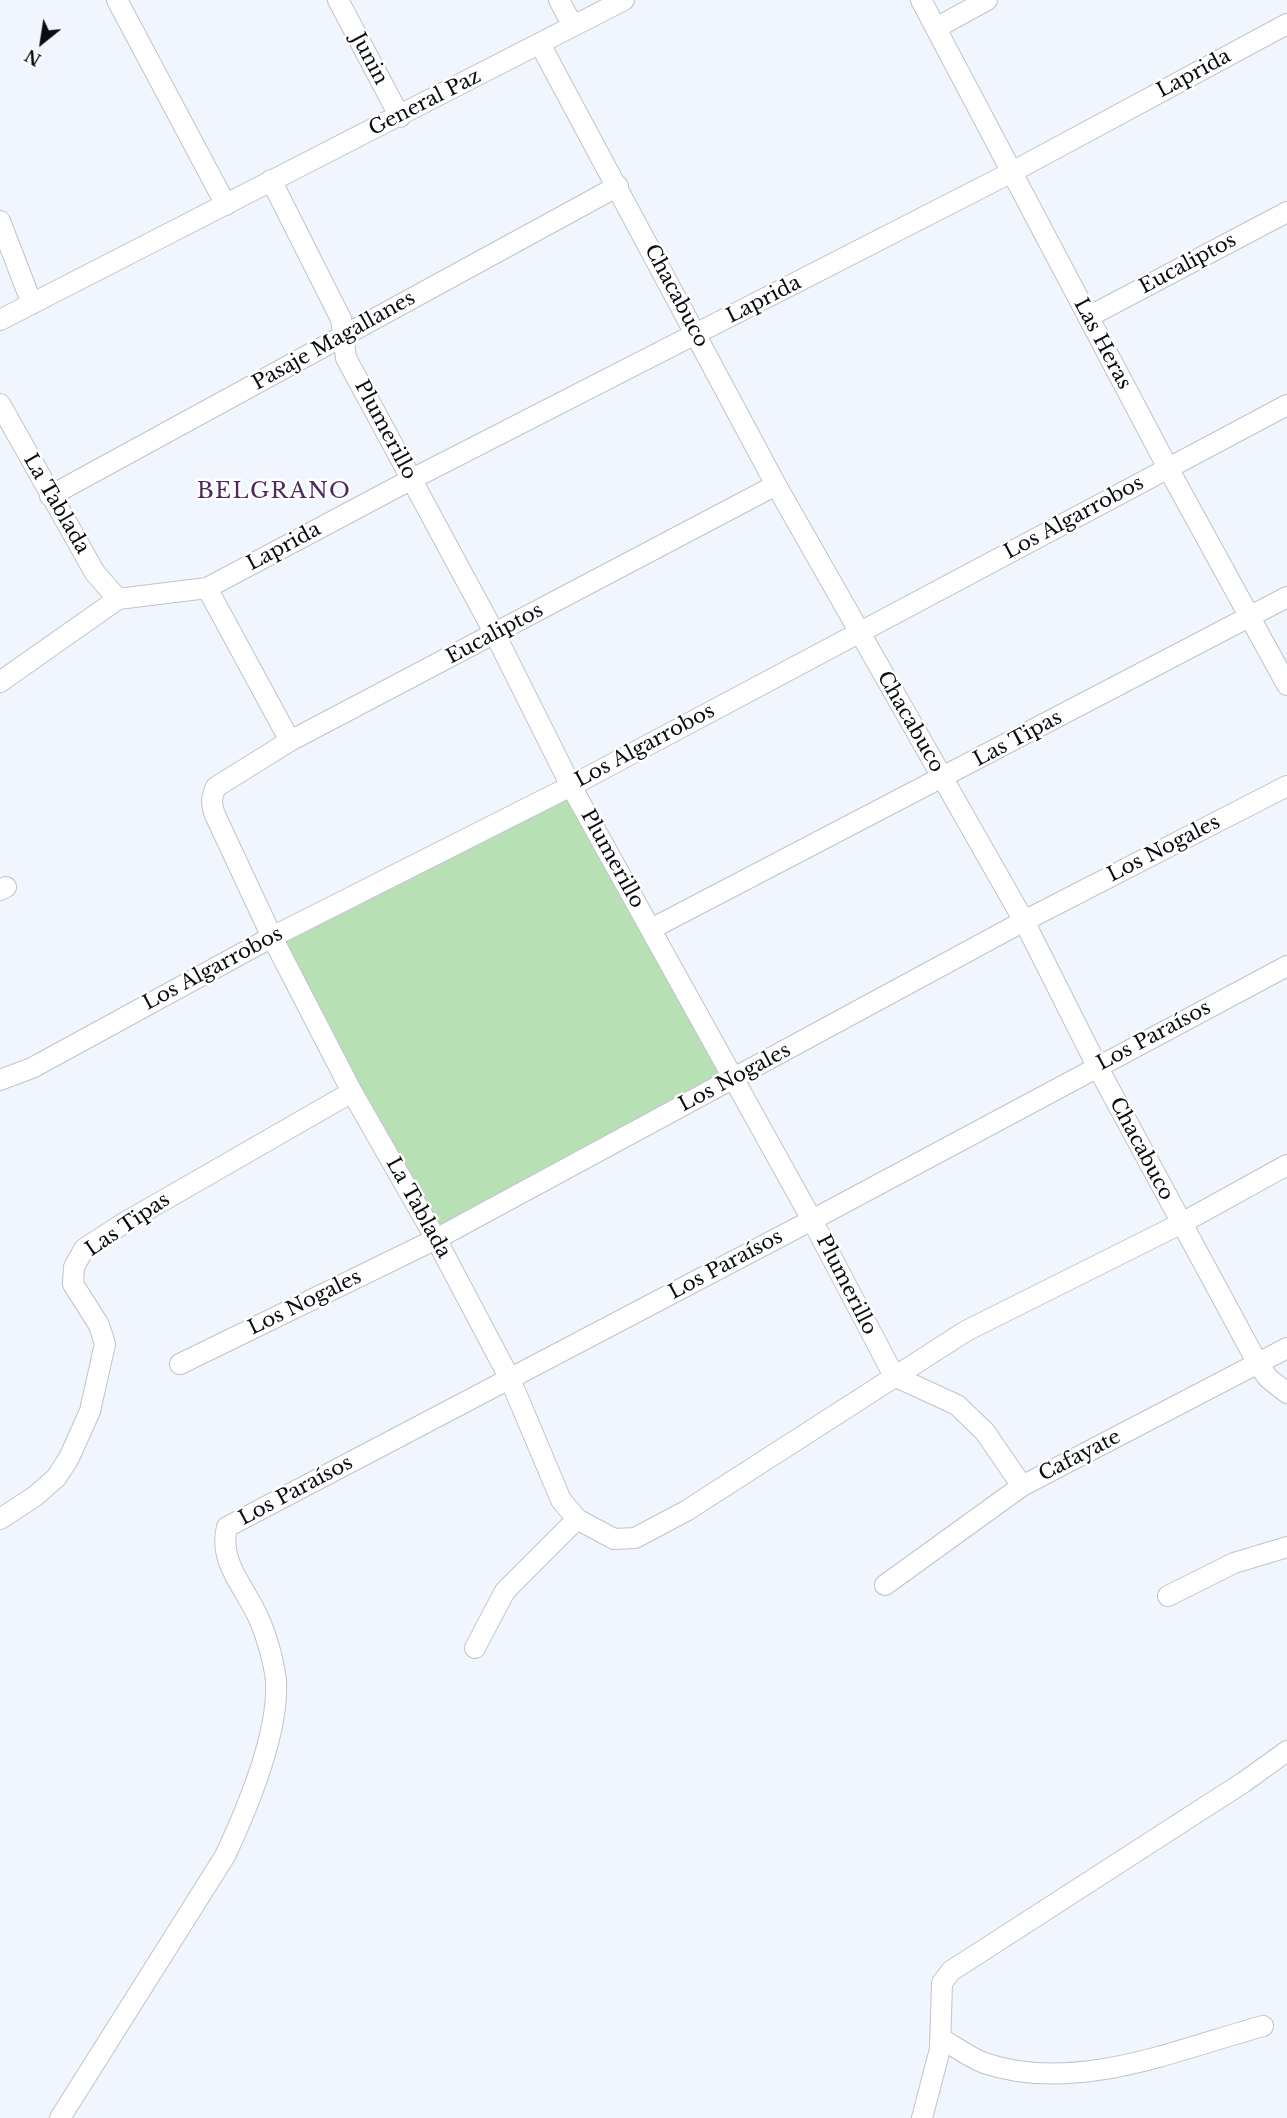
<!DOCTYPE html>
<meta charset="utf-8">
<style>
body{margin:0}
#map{position:relative;width:1287px;height:2118px;overflow:hidden;background:#f1f5fe;font-family:"Libre Baskerville",serif}
canvas{display:block}
.north{position:absolute;left:12px;top:12px;width:60px;height:60px;-webkit-text-stroke:4px #fff;paint-order:stroke;rotate:210deg;font-size:16px;font-weight:700;line-height:24px;text-align:center;color:#0b0c10}
.north::after{content:'';display:block;margin:auto;width:21px;height:27px;background:#0b0c10;clip-path:polygon(50% 0,100% 100%,50% 72%,0 100%)}
</style>
<div id="map">
<canvas width="1287" height="2118"></canvas>
<div class="north">N</div>
</div>
<script>
const context = document.querySelector('canvas').getContext('2d');
context.lineJoin = 'round';
function paint(path, color) { context.fillStyle = color; context.fill(path, 'evenodd'); }
function trace(path, color, width, dash) { context.strokeStyle = color; context.lineWidth = width; context.lineCap = dash ? 'butt' : 'round'; context.setLineDash(dash || []); context.stroke(path); }
function drawText(font, color, halo, rows, align = 'center') {
  context.font = font + ' "Libre Baskerville",serif'; context.lineWidth = 5; context.setLineDash([]); context.textBaseline = 'middle'; context.strokeStyle = halo; context.fillStyle = color; for (const [text, x, y, turn = 0] of rows) {
    context.save(); context.translate(x, y); context.rotate((+turn || 0) * Math.PI / 180); context.textAlign = isNaN(turn) ? turn : align; if (halo) context.strokeText(text, 0, 0); context.fillText(text, 0, 0); context.restore();
  }
}
const green = new Path2D(`
 M571,786L735,1078L436,1239L272,937Z`);
const minor = new Path2D(`
 M117,0L226,205
 M338,0L400,117
 M559,0L573,26
 M921,0L1168,468L1287,685
 M936,28L987,0
 M540,44L776,485L1024,921L1097,1066L1258,1364L1268,1378L1287,1393
 M271,180L341,319L346,358L495,634L571,786L812,1220L894,1376L957,1405L985,1432L1022,1486
 M0,221L32,304
 M1088,317L1287,212
 M0,320L624,0
 M0,404L95,573L118,599
 M776,485L290,741L216,787C211,798 211,804 215,815L272,937L352,1092L436,1239L510,1379L561,1500L577,1519L614,1539L635,1538L686,1511L966,1331L1182,1223L1287,1165
 M50,496L618,186
 M207,588L290,741
 M0,682L118,599L207,588L412,479L1012,172L1287,24
 M0,890L6,887
 M651,929L1287,597
 M0,1080L32,1068L272,937L571,786L1287,405
 M180,1364L436,1239L1024,921L1287,786
 M0,1519L34,1497L56,1478L69,1458L90,1411L105,1344L99,1325L73,1284L74,1267L84,1249L124,1223L352,1092
 M885,1585L1022,1486L1287,1348
 M1168,1596L1234,1563L1287,1547
 M475,1648L505,1591L577,1519
 M940,2038C954,2046 969,2057 984,2063C1076,2094 1175,2050 1263,2026
 M60,2118L225,1856C247,1809 279,1733 276,1681C274,1662 267,1637 259,1619C246,1588 218,1563 227,1527L812,1220L1287,966
 M922,2118L940,2049L942,1983L951,1971L1244,1782L1287,1751`);
const streetNames = [
 ["Junin",369,59,62],
 ["Laprida",1194,74,-28],
 ["General Paz",425,103,-27],
 ["Eucaliptos",1188,264,-28],
 ["Chacabuco",676,296,62],
 ["Laprida",764,300,-27],
 ["Pasaje Magallanes",334,341,-29],
 ["Las Heras",1102,344,62],
 ["Plumerillo",385,430,62],
 ["La Tablada",56,504,60],
 ["Los Algarrobos",1074,518,-28],
 ["Laprida",284,547,-28],
 ["Eucaliptos",495,634,-28],
 ["Chacabuco",910,722,60],
 ["Las Tipas",1018,739,-28],
 ["Los Algarrobos",645,746,-28],
 ["Los Nogales",1164,849,-27],
 ["Plumerillo",612,859,61],
 ["Los Algarrobos",213,969,-28],
 ["Los Paraísos",1154,1036,-28],
 ["Los Nogales",735,1078,-28],
 ["Chacabuco",1141,1149,62],
 ["La Tablada",418,1208,61],
 ["Las Tipas",128,1225,-34],
 ["Los Paraísos",726,1265,-28],
 ["Plumerillo",846,1285,63],
 ["Los Nogales",305,1303,-26],
 ["Cafayate",1080,1456,-27],
 ["Los Paraísos",296,1491,-28]
];
const quarterNames = [
 ["BELGRANO",274,492]
];
paint(green, '#b8e0b5');
trace(minor, '#bfc3cc', 22);
trace(minor, '#fff', 20);
drawText('20px', '#0b0c10', '#fff', streetNames);
context.letterSpacing = '1.5px';
drawText('22px', '#4e2961', '#fff', quarterNames);
context.letterSpacing = '0px';
</script>
